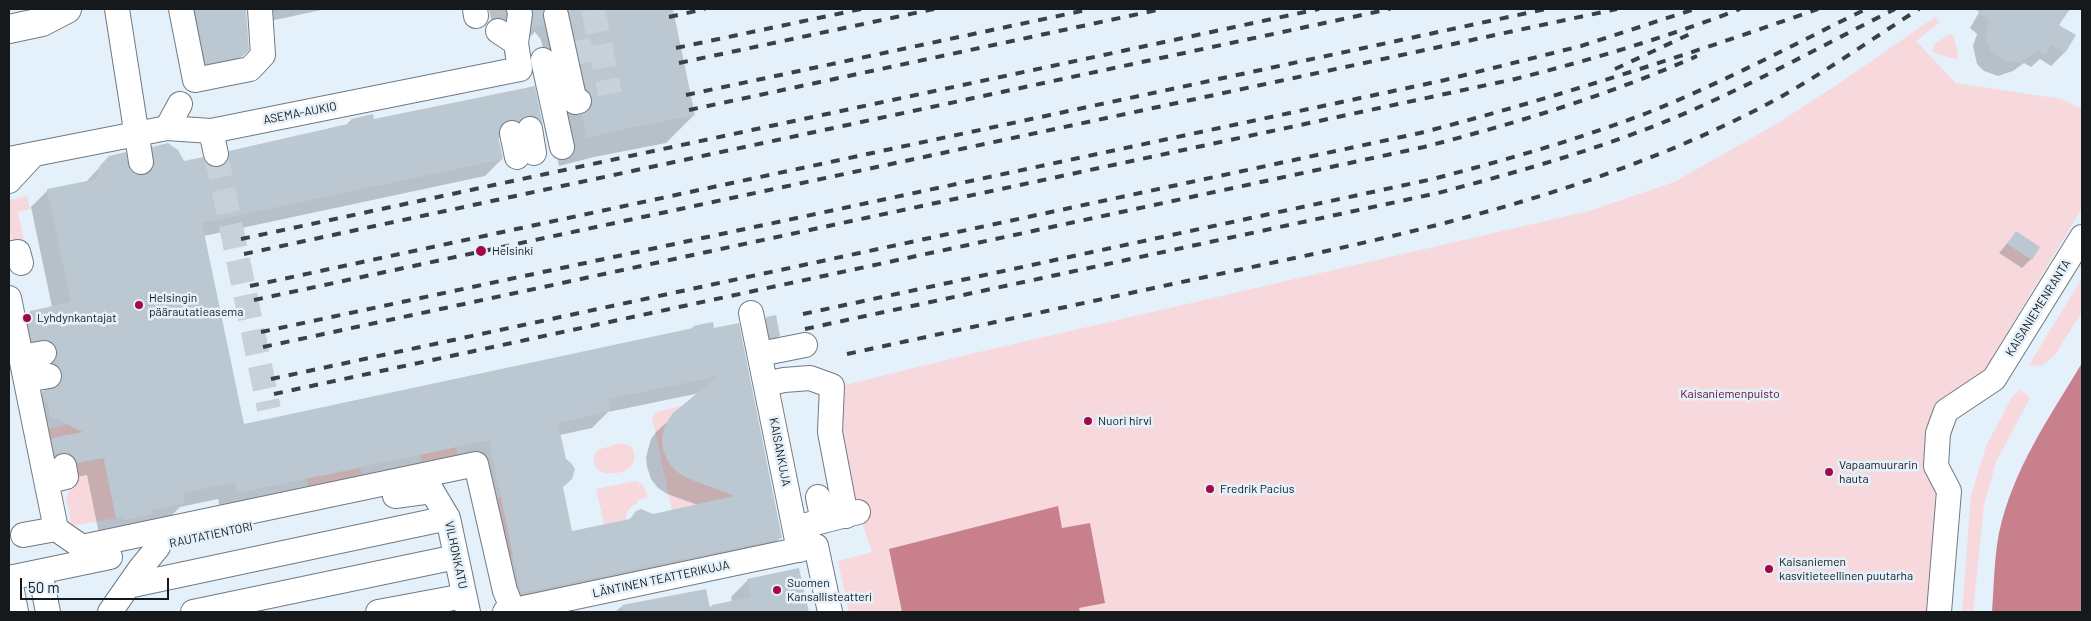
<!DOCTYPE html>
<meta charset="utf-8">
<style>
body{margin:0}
#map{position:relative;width:2091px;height:621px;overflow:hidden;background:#e5f1fa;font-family:Barlow,sans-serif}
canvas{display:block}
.frame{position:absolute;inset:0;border:10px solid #15191c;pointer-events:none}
.scale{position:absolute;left:20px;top:578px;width:149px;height:22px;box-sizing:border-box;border:2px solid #15191c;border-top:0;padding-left:6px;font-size:15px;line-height:18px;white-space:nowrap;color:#15191c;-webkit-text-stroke:4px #e5f1fa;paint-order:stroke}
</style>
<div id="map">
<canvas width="2091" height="621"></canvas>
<div class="frame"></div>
<div class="scale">50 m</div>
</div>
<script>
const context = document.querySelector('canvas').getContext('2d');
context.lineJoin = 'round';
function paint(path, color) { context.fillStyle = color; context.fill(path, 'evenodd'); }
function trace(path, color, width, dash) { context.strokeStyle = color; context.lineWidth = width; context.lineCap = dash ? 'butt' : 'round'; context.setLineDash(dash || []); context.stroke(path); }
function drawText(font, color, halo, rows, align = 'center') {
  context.font = font + ' Barlow,sans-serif'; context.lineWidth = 5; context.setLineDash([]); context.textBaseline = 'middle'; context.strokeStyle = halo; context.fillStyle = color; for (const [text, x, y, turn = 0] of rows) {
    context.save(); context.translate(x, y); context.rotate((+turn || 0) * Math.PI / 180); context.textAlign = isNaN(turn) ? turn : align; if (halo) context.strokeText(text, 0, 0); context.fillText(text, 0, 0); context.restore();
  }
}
const green = new Path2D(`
 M1935,17L1940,22L1916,41L1956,83L2062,99L2082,109V208L1956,418L1946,439L1937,495L1927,612H849L838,561L872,552L841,461V386L979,352L1589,211L1674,182L1773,126L1835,86Z
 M1951,34L1954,36L1958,55L1957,59H1954L1932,52L1934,45L1948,35Z
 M27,196L30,209L18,212L24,240L12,241L9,229V200Z
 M2082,278V312L2055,355L2042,366L2029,365Z
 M2021,390L2030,398L1996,462L1984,505L1973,612H1962L1971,496L1986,446L2012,397Z
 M685,405C680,410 672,415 668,420C655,439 665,467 684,476C701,485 721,489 739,495L672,510L652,417L656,412Z
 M95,418L116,518L72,526L66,498L72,485L75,463L69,435L49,439L48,429Z
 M621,443L631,446C645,470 614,478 599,471C593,464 592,458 597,450Z
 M456,447L458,459L422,467L420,455Z
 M360,468L363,479L309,490L306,479Z
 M636,481L643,485L648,497L637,500V504C630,506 625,512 626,520L604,524L596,489Z
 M501,497L513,556L500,558L488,500Z`);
const water = new Path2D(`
 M2082,363V612H1992C1994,586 1994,559 1999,533C2013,469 2049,418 2082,363Z
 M1058,506L1062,528L1090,523L1105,603L1079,608L1080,612H902L889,549Z`);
const shadow = new Path2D(`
 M191,9H226L224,12L246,9L245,23L248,50L235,63L199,70Z
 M268,9H326L270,21Z
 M489,9H671L694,115L666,143L594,157L559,166L554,144L559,118L541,40L535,32L514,52L504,55L505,35L492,24Z
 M1981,9H2060L2066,12L2057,25L2075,36L2064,53L2051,66L2040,59L2031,67L2024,63L2013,71L1998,76L1984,71L1977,64L1973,46L1977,34L1970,28Z
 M534,88L542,126L526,142L510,132L501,138H498L502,159L485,176L204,236L243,425L691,330L693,327L712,323L781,537L764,554L504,609L472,457L220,510L218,499L180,507L167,520L99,534L87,475L60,480L35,457L50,441L33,433L25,410L43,392L46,391L13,329L31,312L52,307L31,207L48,190L85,183L109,157L137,177L136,165L153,148L184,162L205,164L214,169L230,152L345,126L351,120H373ZM700,393L656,432L651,439L646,457L647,467L651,479L658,488L667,494L698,505L653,515L637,512L628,521L572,533L562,487L560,435L592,428L608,412Z
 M2016,233L2031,259L2022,268L1999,253Z
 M766,318L779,336L774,340L766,342L762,322Z
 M798,569L808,612H615L621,607L706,590L709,607L732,602L731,597L748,580Z`);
const building = new Path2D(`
 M195,9H246L249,50L243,56L206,64Z
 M533,9H544L543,17L544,25L532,27Z
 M568,9H673L695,115L623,129L587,138L582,114L589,110L592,105V98L586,90Z
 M1975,9H2070L2059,25L2076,35L2065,53L2051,45L2046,55L2038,50L2020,62L2005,61L1991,51L1987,41L1986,32L1989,20Z
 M535,86L543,126L540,120L535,116L528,115L519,122L510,120L503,122L499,128L498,135L503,159L202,223L244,424L693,328V326L713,322L714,328L739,323L782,538L521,593L489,440L237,493L235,482L183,493L185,503L151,510L152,514L124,520L123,516L116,518L104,458L77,463L74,457L68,453H61L55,456L52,438L83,432L50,416L48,402L44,399L42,391L57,387L62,381V373L59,367L53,363L57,357V350L54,344L48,340L32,341L27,318L30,311L71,302L47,189L97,179L99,167L109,156L126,152L130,170L137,175H144L150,172L154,166L152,147L168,143L178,150L184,161L203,157L206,164L212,167H218L226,164L229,158V151L352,123L351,119L373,114L374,119ZM718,376L673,413L668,420L662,438L663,450L668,461L675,470L685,477L735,496L653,514L641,509L636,511L630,519L572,531L563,487L572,479L575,469L571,463L566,459L558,423L610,411L608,399Z
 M2016,231L2040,247L2032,260L2007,244Z
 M776,315L780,336L770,338L766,317Z
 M799,568L809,612H712V605L751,597L747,579Z
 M706,589L711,612H623L622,605Z`);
const minorTunnel = new Path2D(`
 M593,9L610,94
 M569,54L605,47
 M216,154L269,409`);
const minor = new Path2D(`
 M117,9L141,162
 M181,9L195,80L250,69L263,55L260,9
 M475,9L476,16
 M556,15L575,102L579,101
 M516,43L520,14L519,9
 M543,60L562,147
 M167,128L180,104
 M530,129L534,153
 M211,131L216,154
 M512,133L517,157
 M9,159L167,128L211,131L520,69L516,43L498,31
 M9,181L33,155
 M9,254L18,252L21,263
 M9,298L56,529L23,535
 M751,313L799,550
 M760,354L805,345
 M21,357L44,353
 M26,380L49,376
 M766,384L784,380L810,378L832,386L830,432L846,516
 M47,482L66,477L64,466
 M395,496L432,491L448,518L468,612
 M818,497L823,521
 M795,528L858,512
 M56,529L82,547L476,464L505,591L508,598
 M9,578L110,557
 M42,582L48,612
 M128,586L448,518
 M110,612L140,569L158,547
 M193,612L456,557
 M378,612L464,596
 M505,612L816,546L830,612
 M1939,612L1949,491L1936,466L1938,433L1946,411L1994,379L2082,237`);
const major = new Path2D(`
 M9,29L42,22L67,9
 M9,586L14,612`);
const rail = new Path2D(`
 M669,17L705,9
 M676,48L861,9
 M679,63L934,9
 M1615,69L1690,34
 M686,95L1091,9
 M689,110L1162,9
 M241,239L1319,9
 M244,254L1390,9
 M250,286L1546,9
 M254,300L1617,9
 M803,314L1433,179C1505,160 1577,140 1647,113C1722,83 1793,45 1866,9
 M805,329L1438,193C1529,169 1622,143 1708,103C1772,74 1833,40 1895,9
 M261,332L1445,80L1581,46L1695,9
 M263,347L1515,79C1591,60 1667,37 1740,9
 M847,354C977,326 1107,298 1238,270C1410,234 1585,195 1744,116C1806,86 1861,46 1919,9
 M271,379L1420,133C1555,98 1687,55 1818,9
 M274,394L1424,147C1517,123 1609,95 1697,56`);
const markers = [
 [481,251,6,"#a30a45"],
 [139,305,5,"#a30a45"],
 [27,318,5,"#a30a45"],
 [1088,421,5,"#a30a45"],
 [1829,472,5,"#a30a45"],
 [1210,489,5,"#a30a45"],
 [1769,569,5,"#a30a45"],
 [777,590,5,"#a30a45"]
];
const streetNames = [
 ["ASEMA-AUKIO",300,113,-11],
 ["KAISANIEMENRANTA",2038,308,-58],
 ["KAISANKUJA",780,452,79],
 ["RAUTATIENTORI",211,535,-12],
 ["VILHONKATU",456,555,78],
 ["LÄNTINEN TEATTERIKUJA",661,579,-12]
];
const poiNames = [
 ["Helsinki",492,251],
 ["Helsingin",149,298],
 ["päärautatieasema",149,312],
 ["Lyhdynkantajat",37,318],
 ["Nuori hirvi",1098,421],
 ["Vapaamuurarin",1839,465],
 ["hauta",1839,479],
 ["Fredrik Pacius",1220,489],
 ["Kaisaniemen",1779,562],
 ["kasvitieteellinen puutarha",1779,576],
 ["Suomen",787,583],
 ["Kansallisteatteri",787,597]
];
const parkNames = [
 ["Kaisaniemenpuisto",1730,394]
];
paint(green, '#f7d9dd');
paint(water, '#c9808d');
paint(shadow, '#0003');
paint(building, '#bcc8d1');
trace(minorTunnel, '#c6d1d9', 24, [24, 12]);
trace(minor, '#707a83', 26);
trace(major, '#707a83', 30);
trace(minor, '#fff', 24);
trace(major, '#fff', 28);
trace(rail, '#3b4044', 4, [9, 9]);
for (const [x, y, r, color] of markers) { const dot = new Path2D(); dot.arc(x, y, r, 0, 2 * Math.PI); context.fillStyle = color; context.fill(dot); trace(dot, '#e5f1fa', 2); }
drawText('12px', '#15191c', '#e5f1fa', streetNames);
drawText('12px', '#15191c', '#e5f1fa', poiNames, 'left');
drawText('12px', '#640929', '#e5f1fa', parkNames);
</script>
